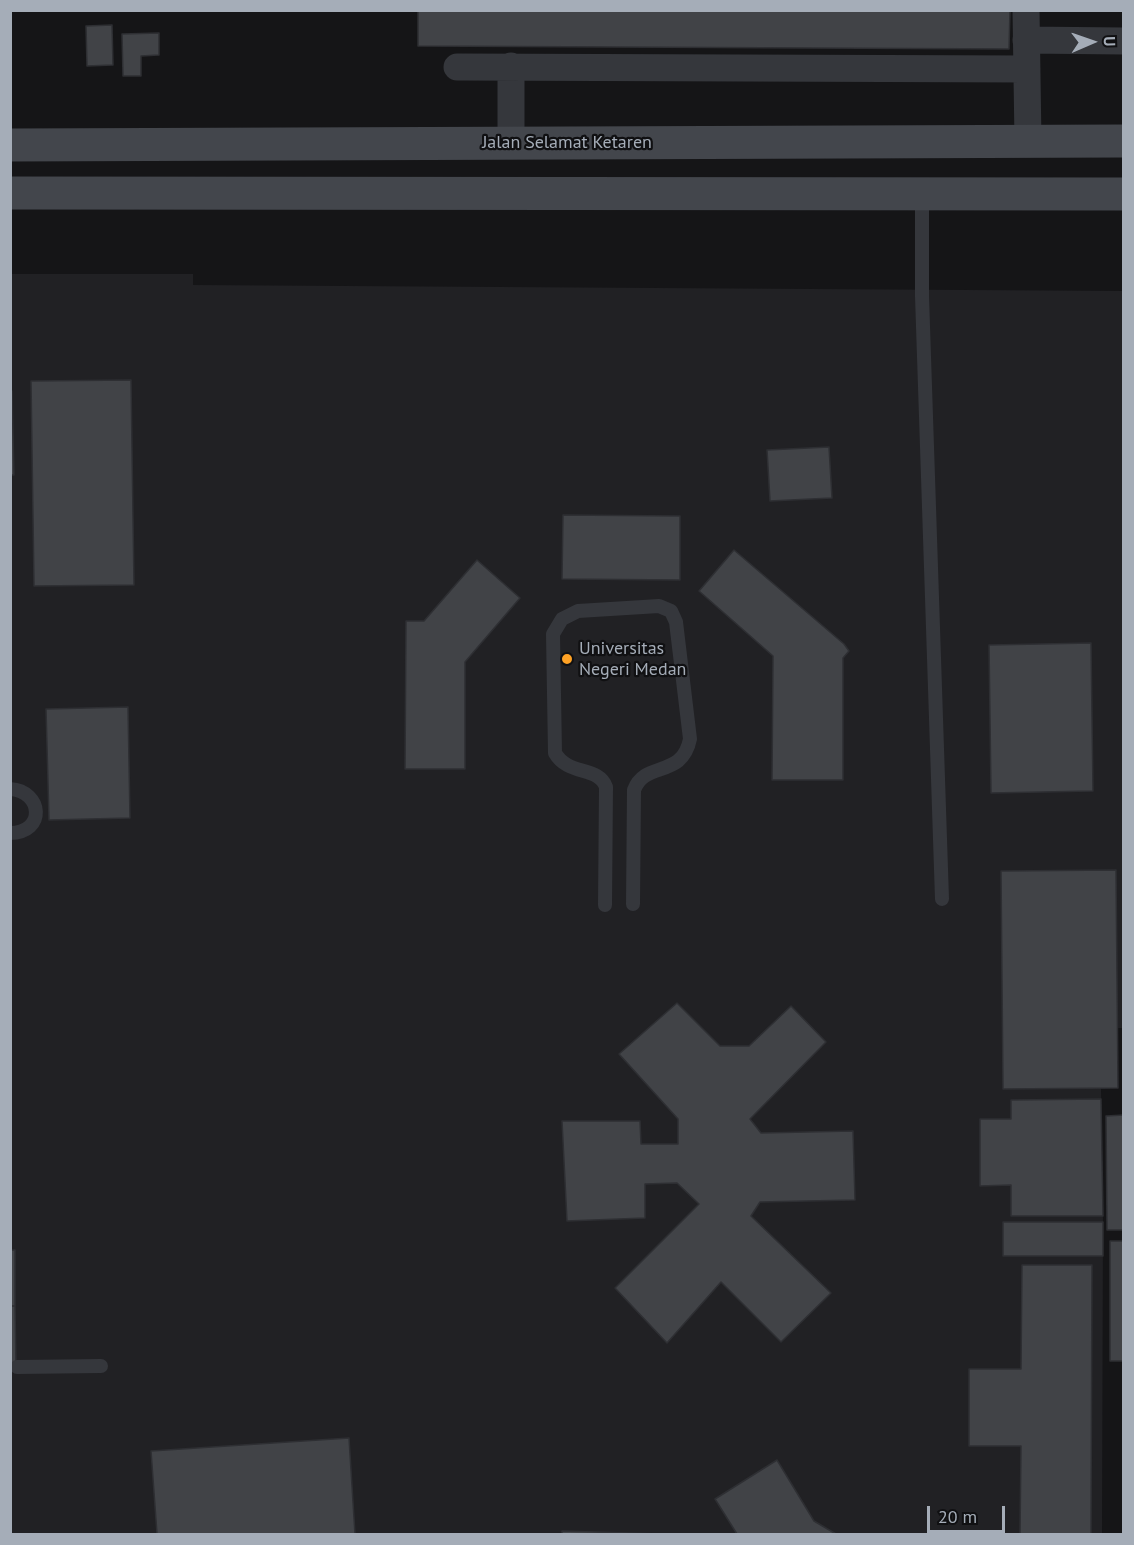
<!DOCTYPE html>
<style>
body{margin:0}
#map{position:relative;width:1134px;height:1545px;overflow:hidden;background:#151517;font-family:"PT Sans",sans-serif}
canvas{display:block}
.frame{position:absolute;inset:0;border:12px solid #a5adb8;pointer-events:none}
.north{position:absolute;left:1062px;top:12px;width:60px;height:60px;-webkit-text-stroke:4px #101012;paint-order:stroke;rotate:88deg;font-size:16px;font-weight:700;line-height:24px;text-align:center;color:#a5adb8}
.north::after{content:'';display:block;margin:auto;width:21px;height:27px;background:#a5adb8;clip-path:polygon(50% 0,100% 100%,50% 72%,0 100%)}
.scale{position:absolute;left:927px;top:1506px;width:78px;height:27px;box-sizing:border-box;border:3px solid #a5adb8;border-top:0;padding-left:8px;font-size:18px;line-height:21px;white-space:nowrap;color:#a5adb8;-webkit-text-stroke:4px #101012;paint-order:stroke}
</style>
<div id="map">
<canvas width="1134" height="1545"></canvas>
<div class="frame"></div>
<div class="north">U</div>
<div class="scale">20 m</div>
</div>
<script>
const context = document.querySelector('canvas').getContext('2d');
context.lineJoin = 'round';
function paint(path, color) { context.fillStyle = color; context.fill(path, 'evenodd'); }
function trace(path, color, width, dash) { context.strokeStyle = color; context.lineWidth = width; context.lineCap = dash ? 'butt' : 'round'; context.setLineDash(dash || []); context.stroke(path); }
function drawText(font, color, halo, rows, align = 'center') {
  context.font = font + ' "PT Sans",sans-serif'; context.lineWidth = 4.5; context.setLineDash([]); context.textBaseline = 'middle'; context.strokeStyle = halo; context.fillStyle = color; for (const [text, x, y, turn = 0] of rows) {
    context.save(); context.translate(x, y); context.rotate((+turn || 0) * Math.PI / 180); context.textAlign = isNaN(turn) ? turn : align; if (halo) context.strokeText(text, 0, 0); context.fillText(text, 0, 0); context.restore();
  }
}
const built = new Path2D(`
 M11,274H193V285L1123,291L1124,1028H1118V1088H1101L1103,1222L1102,1534H11Z`);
const building = new Path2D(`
 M418,10H1010L1009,49L418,46Z
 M112,25L113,65L87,66L86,26Z
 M159,33V55L141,56V76H123L122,34Z
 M131,380L134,585L34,586L31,381Z
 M10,391H12L14,475H10Z
 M829,447L832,498L770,501L767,450Z
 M563,515L680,516V580L562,579Z
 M734,550L844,644L849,651L843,658V780H772L773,656L699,591Z
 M477,560L520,598L465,662V769H405L406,621H424Z
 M1091,643L1093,791L991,793L989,645Z
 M128,707L130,818L49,820L46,709Z
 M1116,870L1118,1088L1003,1089L1001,871Z
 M677,1003L720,1046H749L791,1006L826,1042L750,1119L761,1133L853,1131L855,1200L760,1202L751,1216L831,1293L781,1342L721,1282L667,1343L615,1288L699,1204L677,1183L645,1184V1218L567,1221L562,1121H640L641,1144H678V1119L619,1054Z
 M1101,1099L1103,1216H1011V1185L980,1186V1119H1011V1100Z
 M1124,1115V1230H1107L1106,1116Z
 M1003,1222H1103V1256H1003Z
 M1110,1241H1124V1361H1110Z
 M10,1250H15V1306H10Z
 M1022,1265H1092L1091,1534H1020L1021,1446H969V1369H1021Z
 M10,1306H15L16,1367H10Z
 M349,1438L355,1534H157L151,1451Z
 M777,1460L814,1521L836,1534H737L715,1499Z
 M562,1531L661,1534H562Z`);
const lane = new Path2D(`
 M922,194V296L942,899
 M10,789C43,791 46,833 10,833
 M605,905L606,787C599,766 568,776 555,753L553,634L562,619L578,611L659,606L671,611L676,622L690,739C682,779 645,760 634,790L633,904
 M17,1367L101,1366`);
const street = new Path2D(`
 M1026,10L1028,142
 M1026,40L1124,41
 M511,66V143
 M457,67L1027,69`);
const secondary = new Path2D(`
 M10,145L1124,141
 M10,193L1124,194`);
const markers = [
 [567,659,6,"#ffa225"]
];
const streetNames = [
 ["Jalan Selamat Ketaren",567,143]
];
const poiNames = [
 ["Universitas",579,649],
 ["Negeri Medan",579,670]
];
paint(built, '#212124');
paint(building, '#414347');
trace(building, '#2e2f33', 1.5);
trace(lane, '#35373c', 14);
trace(street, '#35373c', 27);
trace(secondary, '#43464c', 33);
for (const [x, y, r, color] of markers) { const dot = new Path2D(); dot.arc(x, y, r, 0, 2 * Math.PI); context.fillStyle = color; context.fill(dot); trace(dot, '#101012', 2); }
drawText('18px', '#a5adb8', '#101012', streetNames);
drawText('18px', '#a5adb8', '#101012', poiNames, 'left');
</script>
